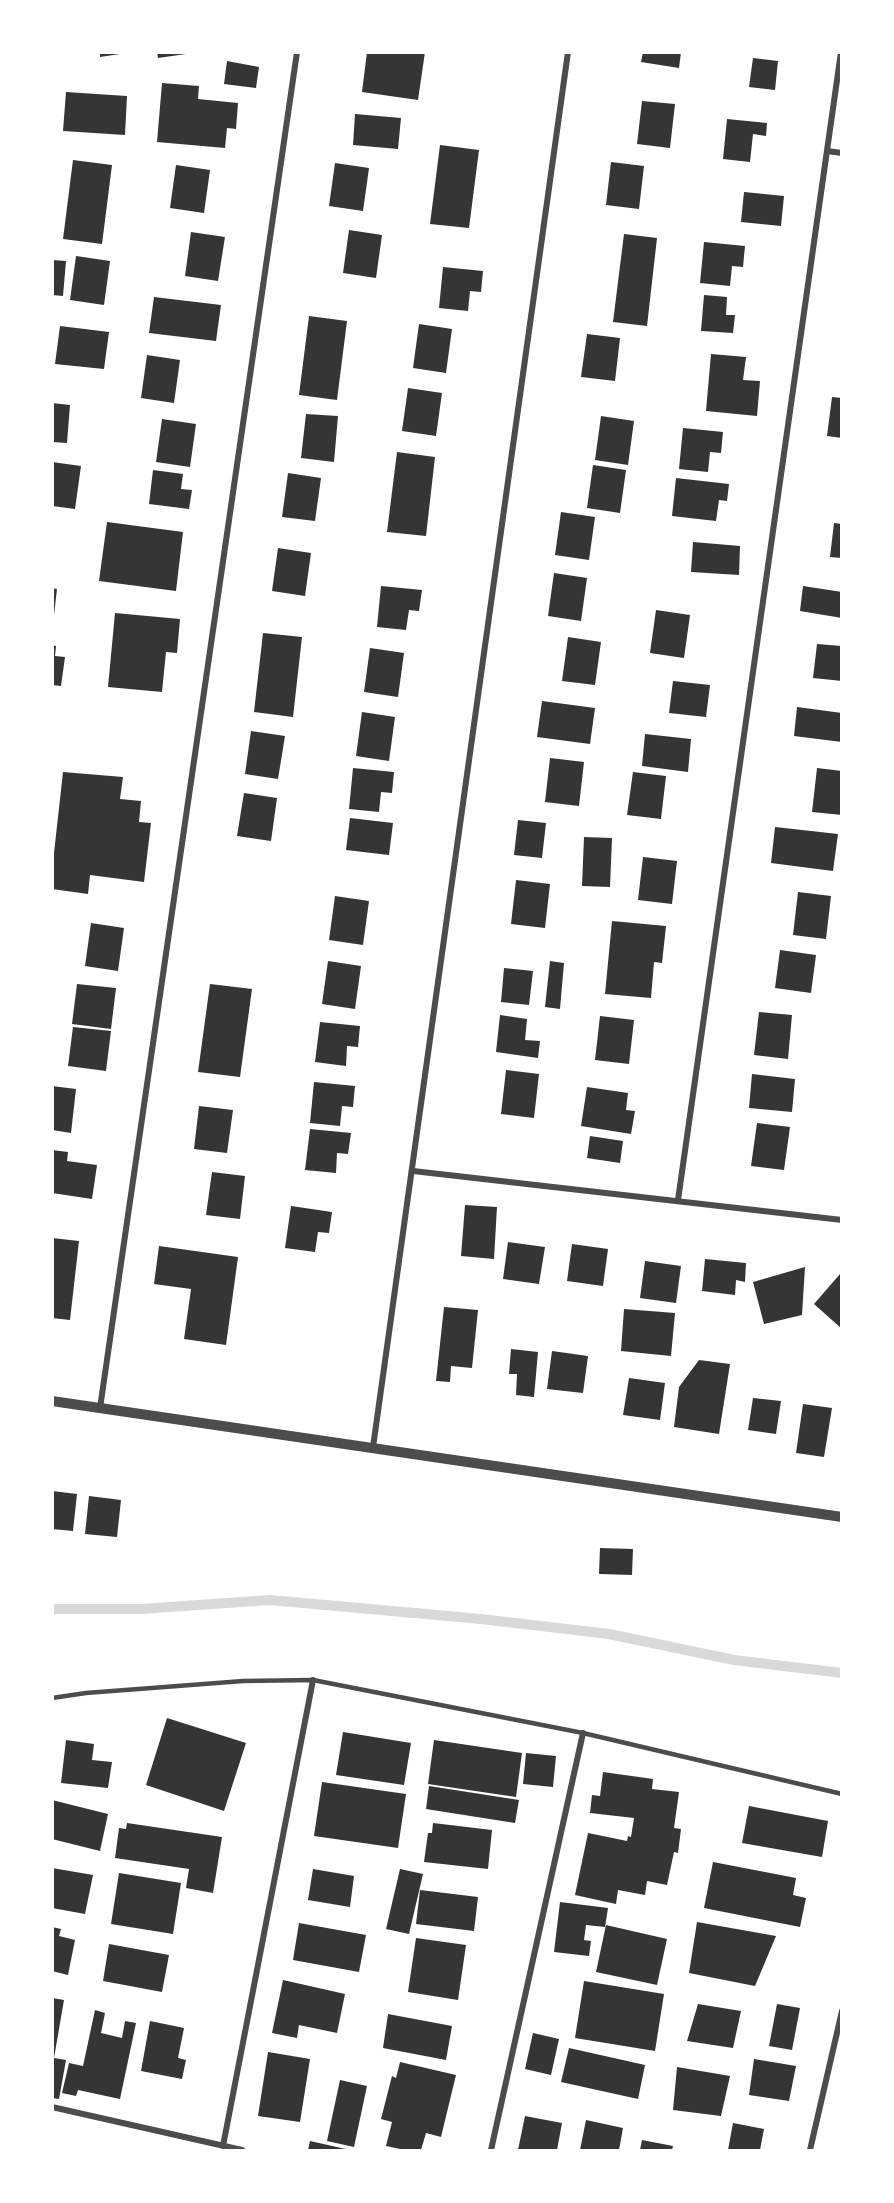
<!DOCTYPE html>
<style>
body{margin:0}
#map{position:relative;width:894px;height:2203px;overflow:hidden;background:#fff;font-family:"Source Serif 4",serif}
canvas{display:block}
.frame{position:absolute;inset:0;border:54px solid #fff;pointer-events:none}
</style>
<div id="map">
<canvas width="894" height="2203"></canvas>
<div class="frame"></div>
</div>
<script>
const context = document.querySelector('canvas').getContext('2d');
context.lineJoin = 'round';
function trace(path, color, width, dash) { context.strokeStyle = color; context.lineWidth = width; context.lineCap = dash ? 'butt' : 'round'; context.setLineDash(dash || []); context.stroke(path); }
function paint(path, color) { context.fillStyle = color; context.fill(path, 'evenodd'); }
const stream = new Path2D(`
 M52,1609H141L270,1600L481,1619L609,1634L734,1660L842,1673`);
const building = new Path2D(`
 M100,52H120V54L100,57Z
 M157,52H186V54L158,58Z
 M367,52H425L418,100L362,92Z
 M643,52H681L679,68L641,62Z
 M753,58L778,61L775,90L749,87Z
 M227,61L259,67L256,88L224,84Z
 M162,83L199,86L198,99L238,103L236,129L227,128L225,148L157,142Z
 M66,92L127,96L125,135L63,131Z
 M642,101L675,104L670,148L637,144Z
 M355,114L401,118L398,149L353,145Z
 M727,119L767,123L766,136L753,134L750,162L723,159Z
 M440,145L479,150L469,228L430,224Z
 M73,160L112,165L102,244L63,239Z
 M611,162L644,166L639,209L606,205Z
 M335,163L369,168L363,211L329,206Z
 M176,165L210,170L204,213L170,208Z
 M744,192L784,196L781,226L741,222Z
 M349,230L382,235L376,278L343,273Z
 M191,232L225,237L218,281L185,276Z
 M624,234L657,238L647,326L613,322Z
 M704,242L745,246L743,267L732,266L730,286L700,283Z
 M76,256L110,261L104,305L70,300Z
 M52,260L66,261L63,296L52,295Z
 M443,267L483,271L481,292L470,291L468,311L439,308Z
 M704,295L727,297L726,315H735L733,333L701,331Z
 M154,297L221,305L216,341L149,333Z
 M309,316L347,321L337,400L299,395Z
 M419,324L452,329L446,373L413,368Z
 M60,326L109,332L104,369L55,364Z
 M587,334L620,338L615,381L581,377Z
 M711,354L746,357L743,380L760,381L757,416L706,411Z
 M147,355L180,360L174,403L141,398Z
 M408,388L442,393L436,436L402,431Z
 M832,397L842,398V438L827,436Z
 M52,403L70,405L67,443L52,442Z
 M306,414L338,416L334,462L301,458Z
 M601,416L634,421L628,465L595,460Z
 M162,419L196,424L190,467L156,462Z
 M683,428L723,432L721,453L710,452L708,472L679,469Z
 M397,452L435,457L426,536L387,532Z
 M52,462L81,466L75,509L52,506Z
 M593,465L626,470L620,513L587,508Z
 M153,470L183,474L181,489L192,490L189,509L149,504Z
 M288,473L321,478L315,521L282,517Z
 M676,478L729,484L727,501L719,500L716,521L672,516Z
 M561,512L595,517L589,560L555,555Z
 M107,522L183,532L176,591L99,581Z
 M834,523L842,524V558L830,557Z
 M693,542L740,546L739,575L691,572Z
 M278,548L311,553L305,596L272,591Z
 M554,573L587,578L581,621L548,616Z
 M381,586L422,590L419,611L409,610L406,630L377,627Z
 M803,586L842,592V618L800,611Z
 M52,588L57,589L54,615H52Z
 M656,610L690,615L684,658L650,653Z
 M115,613L180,619L177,653L166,652L162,692L108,687Z
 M263,633L302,637L293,717L254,712Z
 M568,637L601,642L595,685L562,681Z
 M817,644L842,646V681L813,678Z
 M52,645L56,646L55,656L65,657L61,686L52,685Z
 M370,648L404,653L398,697L364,692Z
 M673,681L710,685L706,717L669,713Z
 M542,701L595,708L590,744L537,737Z
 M797,707L842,713V742L794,736Z
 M362,712L395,717L389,761L356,756Z
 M251,731L285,736L278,779L245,774Z
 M645,734L691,739L688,772L642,766Z
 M550,758L584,762L579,806L545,802Z
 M353,768L394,772L392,793L381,792L379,812L349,809Z
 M817,768L842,771V815L812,812Z
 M63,772L123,777L120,799L141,801L139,822L151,823L144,882L90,875L88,894L52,889V871Z
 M633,772L666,776L661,819L627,815Z
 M244,793L277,798L271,841L237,836Z
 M350,818L393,823L389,855L346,850Z
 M518,820L546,823L542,858L514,855Z
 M775,827L838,834L833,871L771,863Z
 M584,837L612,838L610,887L582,886Z
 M643,857L677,861L672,904L638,900Z
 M516,880L550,884L545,928L511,924Z
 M798,892L831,896L826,939L793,935Z
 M335,896L369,901L363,945L329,940Z
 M612,921L666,926L662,963L654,962L651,998L605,994Z
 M91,923L124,928L118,971L85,966Z
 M780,950L816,955L811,993L775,988Z
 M328,961L361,966L355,1009L322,1004Z
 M550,961L564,963L560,1009L545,1007Z
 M504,968L533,971L529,1005L501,1002Z
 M77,984L116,988L111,1029L72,1024Z
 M210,984L252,989L240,1077L198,1072Z
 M759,1012L792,1015L788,1059L754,1055Z
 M500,1015L527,1019L525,1040L540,1041L538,1058L496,1052Z
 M600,1016L634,1020L629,1064L595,1060Z
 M320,1022L360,1026L358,1047L347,1046L346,1066L315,1062Z
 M73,1027L111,1031L106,1071L68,1066Z
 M506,1070L539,1074L534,1118L501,1114Z
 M752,1074L795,1079L792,1112L749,1108Z
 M314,1082L355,1086L353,1107L342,1106L340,1126L310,1123Z
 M52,1086L76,1089L71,1133L52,1130Z
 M587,1087L628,1093L626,1110L635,1111L631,1134L581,1126Z
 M199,1106L233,1110L227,1153L194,1149Z
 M757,1123L790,1127L784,1170L751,1166Z
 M310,1129L351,1133L348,1154L337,1153L336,1173L305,1170Z
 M590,1136L623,1141L620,1163L587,1158Z
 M52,1150L68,1152L67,1161L97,1165L92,1199L52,1193Z
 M212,1172L245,1176L240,1219L206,1215Z
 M465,1205L497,1207L494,1259L461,1256Z
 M291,1206L332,1212L329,1233L318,1232L315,1252L285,1248Z
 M52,1238L79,1241L70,1320L52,1318Z
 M508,1242L545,1247L539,1284L503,1279Z
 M572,1244L608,1249L603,1286L567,1281Z
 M159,1246L238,1257L226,1345L184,1339L191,1289L154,1284Z
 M705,1259L746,1263L745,1282L736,1280L735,1295L702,1291Z
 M645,1261L681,1266L676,1303L640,1298Z
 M805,1267L802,1315L764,1324L753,1282Z
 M840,1274L842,1275V1329L814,1304Z
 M444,1307L478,1310L472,1368L451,1366L450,1382L436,1381Z
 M624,1309L675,1313L671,1356L621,1351Z
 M511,1349L538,1352L534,1397L516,1395L517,1374H509Z
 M552,1351L588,1356L583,1393L547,1389Z
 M699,1360L730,1364L719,1434L674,1427L679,1387Z
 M629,1378L665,1383L660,1420L623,1415Z
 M753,1398L781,1401L776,1434L748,1430Z
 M803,1404L832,1408L824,1457L796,1453Z
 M52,1491L77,1494L73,1531L52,1529Z
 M89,1496L121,1500L117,1537L85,1534Z
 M600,1548L633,1549L632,1575L599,1574Z
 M167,1718L246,1743L224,1811L146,1785Z
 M343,1732L411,1743L404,1785L336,1775Z
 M66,1740L94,1744L92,1760L112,1762L108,1788L61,1783Z
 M434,1740L522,1753L516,1797L428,1784Z
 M526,1753L556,1756L553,1787L523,1784Z
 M603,1772L653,1779L652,1789L679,1792L674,1828L681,1829L678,1853L674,1852L667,1885L647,1881L645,1895L618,1890L616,1904L575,1895L588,1833L627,1841L628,1836L631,1837L634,1818L590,1813L592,1795L600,1796Z
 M322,1782L406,1794L398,1848L314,1836Z
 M429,1786L519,1800L515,1823L426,1809Z
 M52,1800L108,1814L100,1851L52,1839Z
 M749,1806L828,1821L822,1857L742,1843Z
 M127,1823L222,1837L213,1893L186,1888L189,1869L115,1858L119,1828L126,1829Z
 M433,1823L492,1830L488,1869L424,1862L428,1833H432Z
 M713,1862L796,1878L793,1895L806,1898L800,1927L704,1908Z
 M52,1868L93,1875L85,1914L52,1908Z
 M313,1869L354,1876L350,1907L308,1900Z
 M400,1869L423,1874L409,1934L386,1929Z
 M119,1873L181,1883L173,1934L111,1924Z
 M420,1890L478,1897L474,1931L416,1924Z
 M560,1902L608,1908L605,1927L586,1925L584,1940L591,1941L589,1956L554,1952Z
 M697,1922L776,1936L755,1986L689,1973Z
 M299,1923L366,1935L359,1972L293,1960Z
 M606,1925L667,1939L657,1985L596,1972Z
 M52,1927L61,1929L59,1936L75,1940L68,1975L52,1971Z
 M416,1938L466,1945L458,2000L408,1992Z
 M109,1944L169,1955L162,1992L103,1981Z
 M283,1980L345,1994L337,2033L299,2025L297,2038L272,2033Z
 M584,1981L664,1994L655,2051L575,2038Z
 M52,1998L64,2000L54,2058L66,2060L59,2099L52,2098Z
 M698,2004L741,2011L733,2048L687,2041Z
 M777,2004L800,2008L792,2050L769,2046Z
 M95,2010L105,2013L101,2033L122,2038L125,2021L136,2023L120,2099L78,2090L76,2096L62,2093L69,2063L83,2066Z
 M388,2014L452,2026L446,2060L383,2048Z
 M150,2021L184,2028L178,2058L186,2060L182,2079L141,2071Z
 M533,2033L559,2039L551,2075L525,2069Z
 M569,2048L645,2065L638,2099L561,2082Z
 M268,2052L310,2059L300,2122L258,2116Z
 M754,2059L796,2066L789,2101L749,2095Z
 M400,2062L456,2075L441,2137L426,2133L421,2150H405L386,2146L392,2122L381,2119L392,2076L396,2078Z
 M677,2067L730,2076L721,2116L673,2110Z
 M340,2080L367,2086L354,2147L327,2141Z
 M525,2116L562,2123L557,2150H518Z
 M586,2120L623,2128L619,2150H580Z
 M733,2123L764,2129L760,2150H728Z
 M642,2140L673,2146L672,2150H640Z
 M310,2141L350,2150H308Z`);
const service = new Path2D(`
 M52,1698L86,1693L243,1681L313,1680L583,1733L842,1794`);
const minor = new Path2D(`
 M827,151L842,153
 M413,1171L842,1220
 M678,1200L841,52
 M100,1408L297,52
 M373,1447L568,52
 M52,2107L242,2150
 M223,2146L313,1680
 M491,2150L583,1733
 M810,2150L842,2011`);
const tertiary = new Path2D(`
 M52,1401L842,1517`);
trace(stream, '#d9d9d9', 10);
paint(building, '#353535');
trace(service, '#4c4c4c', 4.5);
trace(minor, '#4c4c4c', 6);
trace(tertiary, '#4c4c4c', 10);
</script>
